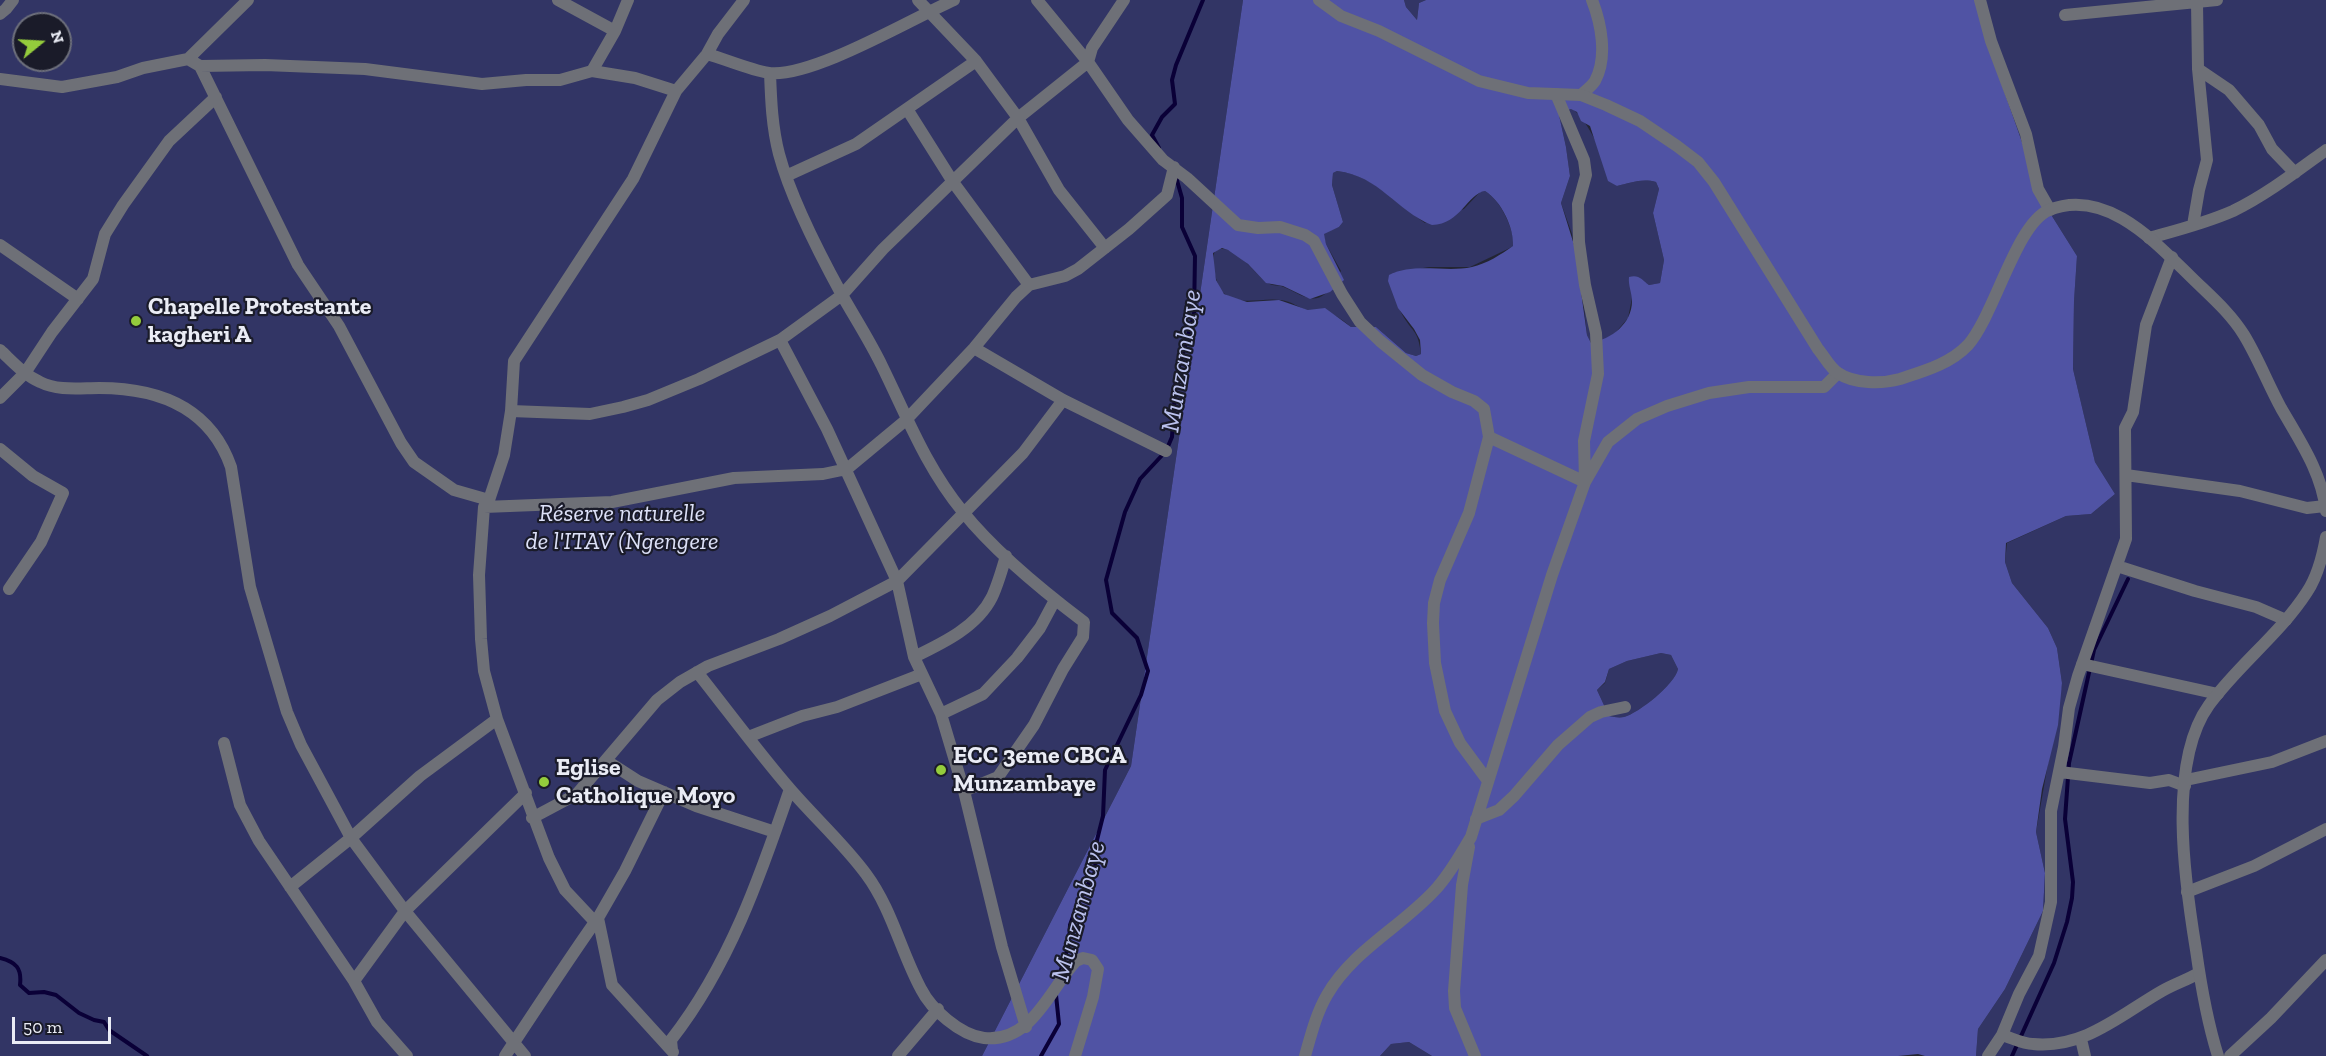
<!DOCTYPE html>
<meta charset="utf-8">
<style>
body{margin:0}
#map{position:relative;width:2326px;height:1056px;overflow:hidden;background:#232533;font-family:"Zilla Slab",serif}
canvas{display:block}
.north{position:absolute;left:12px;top:12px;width:60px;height:60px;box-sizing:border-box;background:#1a1b29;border:2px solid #6d6f7b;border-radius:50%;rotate:72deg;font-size:16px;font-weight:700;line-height:24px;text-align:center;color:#eaecf5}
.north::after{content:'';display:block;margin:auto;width:21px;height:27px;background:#94cc3c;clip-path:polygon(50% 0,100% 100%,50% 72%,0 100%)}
.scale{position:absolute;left:12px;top:1017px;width:99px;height:27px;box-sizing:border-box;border:3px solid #eaecf5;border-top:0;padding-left:8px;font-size:18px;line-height:21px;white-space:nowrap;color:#eaecf5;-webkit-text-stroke:4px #1a1b29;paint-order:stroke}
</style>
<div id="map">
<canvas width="2326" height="1056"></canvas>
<div class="north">N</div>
<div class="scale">50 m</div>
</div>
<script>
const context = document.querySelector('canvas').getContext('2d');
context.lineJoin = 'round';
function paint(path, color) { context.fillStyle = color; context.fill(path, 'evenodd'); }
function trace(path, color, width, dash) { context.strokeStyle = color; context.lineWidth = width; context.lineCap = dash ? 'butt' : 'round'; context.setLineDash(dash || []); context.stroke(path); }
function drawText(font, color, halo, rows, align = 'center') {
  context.font = font + ' "Zilla Slab",serif'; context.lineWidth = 4.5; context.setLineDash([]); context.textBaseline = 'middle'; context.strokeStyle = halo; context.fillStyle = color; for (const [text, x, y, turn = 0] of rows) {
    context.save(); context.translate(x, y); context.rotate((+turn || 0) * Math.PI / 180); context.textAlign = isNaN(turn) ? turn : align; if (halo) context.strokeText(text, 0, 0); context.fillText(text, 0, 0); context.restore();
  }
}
const green = new Path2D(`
 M0,0H1243L1131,766L982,1056H0ZM24,24H60V60H24Z
 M1404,0H1426L1419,3L1417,20L1406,7Z
 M1977,0H2326V1056H1976L1978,1029L2005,989L2043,911L2045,873L2036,832L2062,683L2057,648L2048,628L2012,583L2005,562L2007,543L2066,516L2091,514L2115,494L2095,462L2073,369L2074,300L2077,256L2035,189L2030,165L1994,62Z
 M1571,108C1589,119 1606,164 1617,186C1630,183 1642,178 1656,182L1659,189L1653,213L1664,260L1660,283L1649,285L1646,283L1632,298L1628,318L1616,332L1602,341L1591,343L1587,335L1583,299L1572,234L1561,203L1570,176L1566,147L1559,115Z
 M1337,171C1373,175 1397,203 1425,223L1464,209L1480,192L1485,191C1501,201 1513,227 1514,246L1470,267H1429L1393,273C1395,285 1396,305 1403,316C1414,334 1418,330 1421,354L1416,356L1406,353L1376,327H1351C1333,312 1330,313 1308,310C1299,308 1291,301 1281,300C1259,297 1241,308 1221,291C1216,280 1210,263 1215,251C1233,240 1255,275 1268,283C1272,286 1276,285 1281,286C1295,290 1310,306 1325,294C1331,289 1336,278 1341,271L1326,244L1323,233L1339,227L1343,222L1332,185L1333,173Z
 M1661,653L1671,655L1678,669C1675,684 1639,713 1624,717C1619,718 1614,717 1609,716L1597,690L1605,683L1609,669L1627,661Z
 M1409,1042L1432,1056H1380L1391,1044Z`);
const forest = new Path2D(`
 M1243,0H1404L1406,7L1417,20L1419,3L1426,0H1977L1994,62L2030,165L2035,189L2077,256L2074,301L2073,369L2095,462L2115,494L2091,514L2066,516L2006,543L2005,562L2012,583L2048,628L2057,648L2062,683L2058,725L2042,789L2036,832L2045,873L2043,911L2005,989L1978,1029L1976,1056H1925L1918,1054L1898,1056H1432L1409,1042L1391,1044L1380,1056H982L1131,766ZM1571,109L1577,112L1581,121L1590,126L1608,181L1617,186C1630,183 1642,178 1656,182L1659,189L1653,213L1664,260L1660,283L1649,285C1642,280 1639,274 1629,277C1628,285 1632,293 1632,301C1632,324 1611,339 1591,343L1587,335L1575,248L1561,203L1570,176L1566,147L1559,115L1561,112ZM1337,171C1380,176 1396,211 1432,225C1461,224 1467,194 1485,191C1501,201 1514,227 1513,246C1502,254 1486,264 1472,267C1445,273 1415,262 1389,275L1388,281L1398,308L1414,329L1420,340L1421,354L1416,356L1406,353L1376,327H1351L1325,308L1308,310L1279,300L1247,302L1224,294L1216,280L1213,253L1222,248L1228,250L1248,264L1266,283L1283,286L1310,299L1330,292L1344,280L1326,244L1324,234L1339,227L1343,222L1332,185L1333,173ZM1661,653L1671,655L1678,669C1675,684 1639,713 1624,717C1619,718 1614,717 1609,716L1597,690L1605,682L1609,669L1627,661Z`);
const stream = new Path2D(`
 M1159,148L1152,135L1162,117L1175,104L1172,80L1176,65L1203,0
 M0,958C16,962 22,968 20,985L29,993L44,992L56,995L79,1013L94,1020L104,1022L109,1030L147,1056
 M1059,976L1069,944L1070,925L1079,900L1095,872L1096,844L1103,816L1105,770L1141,695L1148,671L1137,638L1112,613L1106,580L1125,512L1140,479L1166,451L1172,437L1176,377L1194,315L1195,256L1182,227V198L1176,177
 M1041,1056L1059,1024L1056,995
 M2012,1056L2054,963L2067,922L2072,898L2073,882L2065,819L2069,763L2094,650L2128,579`);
const minor = new Path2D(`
 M558,0L615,31
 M918,0L976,61L1018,118L1059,190L1105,248
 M1037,0L1088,62L1128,120L1163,160L1187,178L1238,225L1258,228L1280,227L1305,235L1314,241L1342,294L1360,322L1380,341L1422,375L1452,392L1474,401L1484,409L1489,437L1469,513L1440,580L1434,603L1433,623L1435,663L1445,711L1460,743L1488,781
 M1980,0L1991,41L2026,134L2038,189L2050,210
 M0,14L6,9L13,0
 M2065,15L2217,0
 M707,54C725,59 750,70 769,73C812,78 911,19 954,0
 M188,59L200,66L265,65L365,69L482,84L526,80H560L592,71L635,78L676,91
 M200,66L298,265L339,326L401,443L414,462L454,490L489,500
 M2198,69L2229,90L2259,125L2272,149L2295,173
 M592,71L615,31L628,0
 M770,73C771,100 772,127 779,154C791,199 819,253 842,295C855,318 870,341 882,366C907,417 926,467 963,512C995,552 1043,591 1084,622L1083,637L1063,669L1034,725L998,777L964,791
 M0,79L62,87L117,77L143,68L188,59L248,0
 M1556,94L1584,160L1586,175L1578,204L1579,242L1585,285L1596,333L1598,374L1584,441L1585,481
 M1581,95C1585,91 1592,86 1595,81C1608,57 1601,23 1592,0
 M907,109L953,182L1029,285
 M786,176L856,144L976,61
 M2193,225L2199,190L2207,160L2198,69L2197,3
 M2149,238C2178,230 2206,223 2233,211C2266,195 2297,171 2326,150
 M0,245L78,299
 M780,340L827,429L897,581L914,657L941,714L964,791L1002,947L1026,1027
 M974,348L1063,400L1166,451
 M0,350C12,361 24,375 40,382C58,391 79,388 99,388C158,388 210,407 231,467L250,587L287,712L301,745L351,838L405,911L525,1056
 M0,398L25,373L52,332L93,279L105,234L123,205L169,141L216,97
 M511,411L590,414L623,407L648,400L699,379L780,340L842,295L883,249L1018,118L1088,62L1092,48L1124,0
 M1489,437L1585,482
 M0,449L33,476L63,493L41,542L9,589
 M2126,475L2240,491L2307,508L2325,506
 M484,507L612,502L734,478L823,474L847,469L906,420L974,348L1016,297L1029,285L1065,276L1078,269L1129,229L1167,195L1174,167
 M2117,566L2195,591L2256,607L2286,620
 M914,657C943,643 977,627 992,597C998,584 1002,570 1006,556
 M2082,664L2218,694
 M697,672C728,711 758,752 790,789C815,818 844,844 866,874C892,909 901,952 921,989C931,1009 960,1035 984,1038C1032,1043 1049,990 1076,961L1083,958L1092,960L1098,969L1093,997L1075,1056
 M941,714L983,694L1017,658L1040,628L1055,600
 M748,737L802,716L837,707L922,674
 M224,743L240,805L259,841L354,981L377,1022L407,1056
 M607,761L638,781L696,806L775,832
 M2060,772L2150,783L2169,780L2185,786
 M2186,780L2272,762L2326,741
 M532,818L577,794L657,700L680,682L708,666L779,639L830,616L897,581L1023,453L1063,400
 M1476,819L1499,810L1514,796L1558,745L1590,717L1601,712L1625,707
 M1469,847L1462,885L1454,991L1455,1008L1475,1056
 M290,887L351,838L420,776L497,719
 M2187,892L2254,866L2326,829
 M598,918L625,871L664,792
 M596,921L598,918L612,985L673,1052
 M595,922L565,890L549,858L497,719L484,671L481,639L479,575L484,507L489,500L504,455L511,411L514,361L633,179L676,91L707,54L718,34L744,0
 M354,981L405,911L526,793
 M2002,1035C2012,1038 2023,1044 2033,1044C2084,1049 2120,1015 2162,991C2174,984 2187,980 2199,973
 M2081,1039L2085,1056
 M672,1050L671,1040C729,966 760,877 790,789
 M505,1056C535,1011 564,966 595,922
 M898,1056L938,1009
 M1305,1056C1311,1035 1316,1014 1327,995C1352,951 1401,927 1435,890C1450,874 1460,855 1471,837L1552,575L1585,482L1608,442L1637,419L1667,406L1709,393L1749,387H1824L1838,373
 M1988,1056L2002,1035L2019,994L2039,956L2051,902V811L2064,747L2069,708L2078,676L2126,539L2125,428L2133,412L2146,325L2172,257
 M2230,1056L2271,1018L2326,960`);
const tertiary = new Path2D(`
 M1319,0L1341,16L1379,31L1479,81L1528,93L1581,95L1606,105L1640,121L1677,146L1698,162L1714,182L1818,349C1824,356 1830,368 1838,373C1854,384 1882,384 1900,379C1924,371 1950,364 1968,345C1995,314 2016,224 2049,210C2105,188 2153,240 2189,275C2208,294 2229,311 2244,335C2258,358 2268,384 2281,408C2300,441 2322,473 2326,511
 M2218,1056C2207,1021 2201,986 2196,950C2185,883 2167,763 2209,705C2238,665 2280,634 2307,592C2317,577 2323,554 2326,537`);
const markers = [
 [136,321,6,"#94cc3c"],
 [941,770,6,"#94cc3c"],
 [544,782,6,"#94cc3c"]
];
const poiNames = [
 ["Chapelle Protestante",148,307],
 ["kagheri A",148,335],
 ["ECC 3eme CBCA",953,756],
 ["Munzambaye",953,784],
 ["Eglise",556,768],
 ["Catholique Moyo",556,796]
];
const parkNames = [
 ["Réserve naturelle",622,514],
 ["de l'ITAV (Ngengere",622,542]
];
const waterNames = [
 ["Munzambaye",1182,361,-81],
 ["Munzambaye",1079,911,-75]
];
paint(green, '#323565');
paint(forest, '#5053a4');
trace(stream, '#0a0037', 4);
trace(minor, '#6e7077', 12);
trace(tertiary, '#6e7077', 12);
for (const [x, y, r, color] of markers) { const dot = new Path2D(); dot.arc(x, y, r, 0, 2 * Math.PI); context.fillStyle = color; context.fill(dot); trace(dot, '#1a1b29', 2); }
drawText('bold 24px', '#eaecf5', '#1a1b29', poiNames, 'left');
drawText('italic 24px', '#dde1f8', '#1a1b29', parkNames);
drawText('italic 26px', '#bbc2ee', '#1a1b29', waterNames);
</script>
